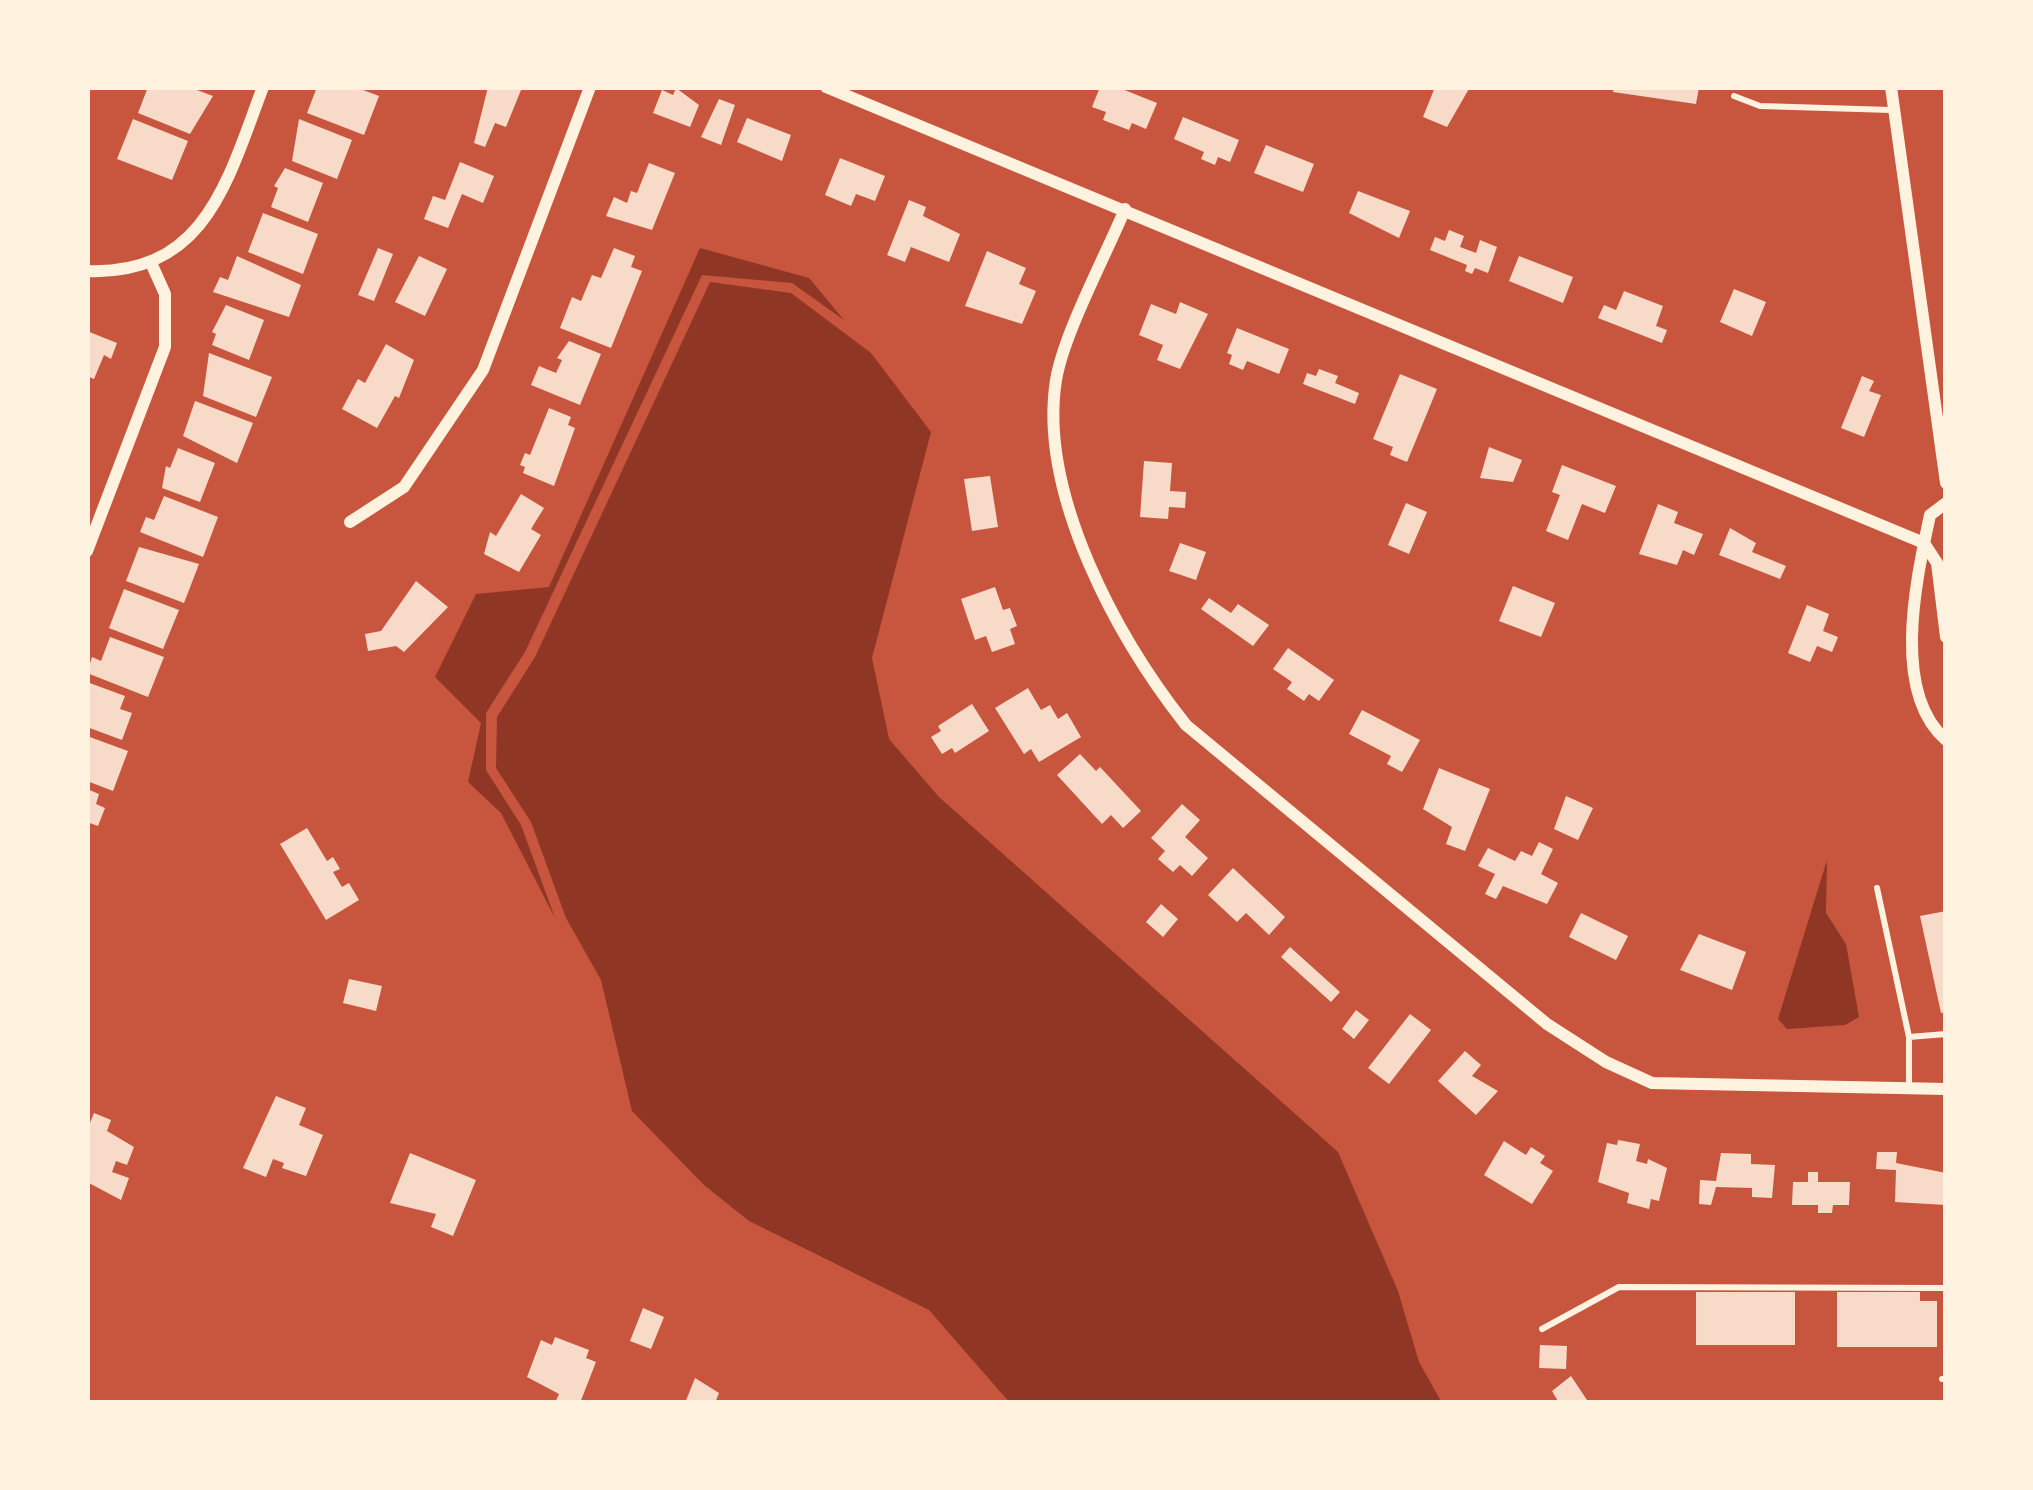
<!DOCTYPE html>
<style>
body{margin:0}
#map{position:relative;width:2033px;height:1490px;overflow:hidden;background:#c8553d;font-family:Figtree,sans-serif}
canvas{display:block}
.frame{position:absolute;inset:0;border:90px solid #fff3e0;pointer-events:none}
</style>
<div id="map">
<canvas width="2033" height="1490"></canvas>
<div class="frame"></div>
</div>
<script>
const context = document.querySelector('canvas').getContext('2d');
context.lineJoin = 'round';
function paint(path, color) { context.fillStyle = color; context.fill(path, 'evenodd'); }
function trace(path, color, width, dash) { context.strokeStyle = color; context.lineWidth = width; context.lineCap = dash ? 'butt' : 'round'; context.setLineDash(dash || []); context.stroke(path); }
const water = new Path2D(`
 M700,248L809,278L844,320L792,283L702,275L525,652L486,713V770L521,825L555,918L501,813L468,782L481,723L435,677L476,594L549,587Z
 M710,282L791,293L871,353L931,432L872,658L889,739L939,797L1338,1152L1398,1291L1419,1362L1442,1403H1010L929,1310L749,1221L704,1185L632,1111L601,980L566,918L531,822L496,768L497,717L535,657Z
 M1827,860L1826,913L1846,944L1859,1017L1845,1025L1787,1029L1778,1019Z`);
const building = new Path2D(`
 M148,87H189L213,96L190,134L138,113Z
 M317,87H355L379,96L364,135L307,113Z
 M488,87L521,90L506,127L495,123L485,147L474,143Z
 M1100,87H1117L1157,103L1146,129L1132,123L1129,130L1103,120L1106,112L1092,107Z
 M1435,87H1470L1447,127L1423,117Z
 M1614,87H1699L1696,104L1613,92Z
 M676,88L699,105L690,127L653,113L662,90L673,95Z
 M719,99L735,105L721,145L701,137Z
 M1183,117L1239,140L1230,162L1218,157L1215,165L1201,159L1204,152L1174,139Z
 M747,118L791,135L782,161L737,142Z
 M133,119L188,141L172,180L117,159Z
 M299,119L352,140L337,179L292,161Z
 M1266,145L1314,164L1303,192L1254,173Z
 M840,158L885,176L875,201L856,194L851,206L825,195Z
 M460,162L494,176L483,203L462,194L448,228L424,219L433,196L445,200Z
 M649,163L675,173L652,230L606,216L614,197L627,203L631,191L637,193Z
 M285,168L323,183L308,222L271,207L278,188L274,186Z
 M1358,191L1410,211L1399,238L1349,213Z
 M909,200L926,207L923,216L960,234L949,262L911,247L905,262L887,255Z
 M263,213L318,234L303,274L248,252Z
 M1449,230L1464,236L1460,247L1476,253L1480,240L1497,247L1488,273L1475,268L1472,274L1465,271L1467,265L1430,250L1435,237L1445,241Z
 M378,248L393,254L374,301L358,295Z
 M614,248L635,256L631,267L642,271L611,348L560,328L572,297L581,301L592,275L601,278Z
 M987,251L1026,268L1019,284L1036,291L1022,324L965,306Z
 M237,256L301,285L289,317L213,292L220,277L228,280Z
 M419,256L447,269L425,316L395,302Z
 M1519,256L1573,277L1563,303L1509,281Z
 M1734,289L1766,302L1752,336L1720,322Z
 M1624,291L1663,306L1656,326L1667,330L1662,343L1598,318L1604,305L1616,310Z
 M1180,302L1208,314L1180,369L1157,360L1163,345L1139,335L1151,304L1176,314Z
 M226,305L264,320L249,360L212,345L216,334L212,332Z
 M1237,328L1289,349L1279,374L1247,361L1243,370L1229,364L1232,355L1227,353Z
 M87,331L117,343L111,359L104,355L94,379L87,376Z
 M569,341L601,354L580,405L531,385L539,366L556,373L562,360L557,358Z
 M386,344L414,360L399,398L395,396L377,428L342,409L358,379L365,383Z
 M209,353L272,377L256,417L203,396Z
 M1319,369L1338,376L1335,383L1359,393L1355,404L1303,384L1307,373L1316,376Z
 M1400,374L1437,389L1407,462L1390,455L1393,447L1373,439Z
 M1862,376L1874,381L1869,391L1881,395L1864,437L1841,428Z
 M195,401L253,423L237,463L183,436Z
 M549,408L571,417L568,425L575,428L554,486L523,473L525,467L520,465L525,453L530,455Z
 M1489,447L1522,460L1513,482L1480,478Z
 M178,448L215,463L200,502L162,488L166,466L170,468Z
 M1144,461L1172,463L1170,491L1186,492L1185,508L1169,507L1168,519L1140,517Z
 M1562,465L1616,486L1605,513L1582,504L1568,540L1546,531L1560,495L1552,492Z
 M990,476L998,527L972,531L964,479Z
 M521,494L544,508L531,529L541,535L519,572L484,554L490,532L496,536Z
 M164,496L218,517L203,557L140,532L146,517L154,520Z
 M1406,503L1427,512L1409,554L1388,545Z
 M1658,504L1678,512L1674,523L1703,534L1694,555L1683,550L1677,565L1639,554Z
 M1730,528L1756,543L1752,552L1786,566L1780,579L1719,555Z
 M1180,543L1206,552L1196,580L1169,571Z
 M139,547L199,564L184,603L126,581Z
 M416,581L448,607L404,652L396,646L368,651L365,634L381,631Z
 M1513,586L1555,603L1541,637L1499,621Z
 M995,587L1003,610L1010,608L1017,626L1010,629L1015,644L992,652L986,636L975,640L961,599Z
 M124,589L179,610L163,649L109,628Z
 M1209,598L1231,613L1238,604L1269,625L1253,646L1201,609Z
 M1807,605L1829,614L1823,631L1838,637L1832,652L1817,646L1810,662L1788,653Z
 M110,637L164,657L148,697L87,673L92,657L101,661Z
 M1288,648L1334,680L1319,701L1309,694L1304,701L1287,689L1292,682L1273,669Z
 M87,682L125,696L120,709L132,713L122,740L87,727Z
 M1028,688L1041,710L1050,705L1058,719L1067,713L1081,737L1039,762L1031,749L1024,754L995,708Z
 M972,704L989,731L955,753L952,748L942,754L931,737L941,731L938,726Z
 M1362,710L1420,740L1402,772L1387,764L1391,756L1349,734Z
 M87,736L128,751L113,791L87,781Z
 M1080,754L1096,771L1100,767L1141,811L1123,828L1111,815L1102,824L1057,775Z
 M1439,768L1490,789L1465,851L1446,844L1452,827L1423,809Z
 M87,789L99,794L96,804L105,808L98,826L87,822Z
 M1566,796L1593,808L1578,840L1554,829Z
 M1182,804L1200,820L1185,837L1208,858L1192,876L1180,865L1173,872L1158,859L1165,851L1151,838Z
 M307,828L327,861L333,857L340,869L333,872L342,887L349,883L359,900L326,920L280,844Z
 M1539,842L1553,849L1541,874L1558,883L1547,904L1503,886L1496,899L1485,894L1495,874L1478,866L1488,848L1515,861L1521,851L1532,856Z
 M1233,868L1285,917L1269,935L1246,913L1237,922L1208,895Z
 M1161,904L1178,919L1163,937L1146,922Z
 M1946,911V1012L1941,1013L1920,916Z
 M1581,913L1628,936L1616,960L1569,937Z
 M1699,934L1746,952L1732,990L1680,970Z
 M1290,947L1340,992L1331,1002L1281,957Z
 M349,979L382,986L376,1011L343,1003Z
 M1356,1010L1369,1020L1354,1039L1342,1029Z
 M1410,1014L1431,1030L1389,1084L1368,1068Z
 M1465,1051L1481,1065L1472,1076L1498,1091L1476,1115L1438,1081Z
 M276,1096L306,1108L299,1125L323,1135L306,1176L282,1168L284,1163L273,1159L266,1177L243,1168Z
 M94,1113L111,1120L107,1131L134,1147L127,1165L116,1161L112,1172L129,1178L121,1200L87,1182V1130Z
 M1618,1140L1640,1144L1636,1161L1647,1164L1648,1159L1667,1168L1659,1201L1651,1199L1649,1209L1627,1203L1629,1193L1598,1182L1607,1143L1617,1145Z
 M1504,1141L1526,1155L1531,1147L1545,1156L1540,1163L1553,1171L1532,1204L1484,1175Z
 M1877,1152H1897L1896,1163L1946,1173V1205L1895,1202L1896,1170L1876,1169Z
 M410,1153L476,1180L453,1236L431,1227L436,1214L390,1203Z
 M1721,1153L1751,1154V1164L1775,1165L1772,1198L1752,1197V1188L1716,1187L1711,1205L1699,1204L1700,1180L1716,1181Z
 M1808,1172H1818V1182H1850L1849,1205H1833L1832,1213H1818V1205H1792L1793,1182H1808Z
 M1696,1292H1795V1345H1696Z
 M1837,1292H1920V1301H1937V1347H1837Z
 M643,1308L664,1317L651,1349L630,1341Z
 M555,1337L589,1350L586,1358L596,1362L580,1403H555L559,1394L527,1377L541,1340L552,1345Z
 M1540,1345L1567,1346L1566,1369L1539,1368Z
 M1571,1376L1589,1403H1559L1552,1391Z
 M695,1378L719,1393L715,1403H685Z`);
const service = new Path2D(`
 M1734,96L1760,106L1891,110
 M1877,888L1909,1037
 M1909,1086V1037L1946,1034
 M1542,1329L1619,1287L1946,1288
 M1942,1379H1946`);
const minor = new Path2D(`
 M826,87L1924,543L1937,563L1946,637
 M1891,87L1946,483
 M1125,209C1105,257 1064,333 1056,380C1038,494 1118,639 1186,725L1547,1024L1606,1062L1652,1083L1946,1089
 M87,271C206,276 228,179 263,87
 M1946,503L1930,515C1917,577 1890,692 1946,740
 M350,522L404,487L483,370L590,87
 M87,551L165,347V294L152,265`);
paint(water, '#8f3625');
paint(building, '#f7dbc8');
trace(service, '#fff3e0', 6);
trace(minor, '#fff3e0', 12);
</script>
